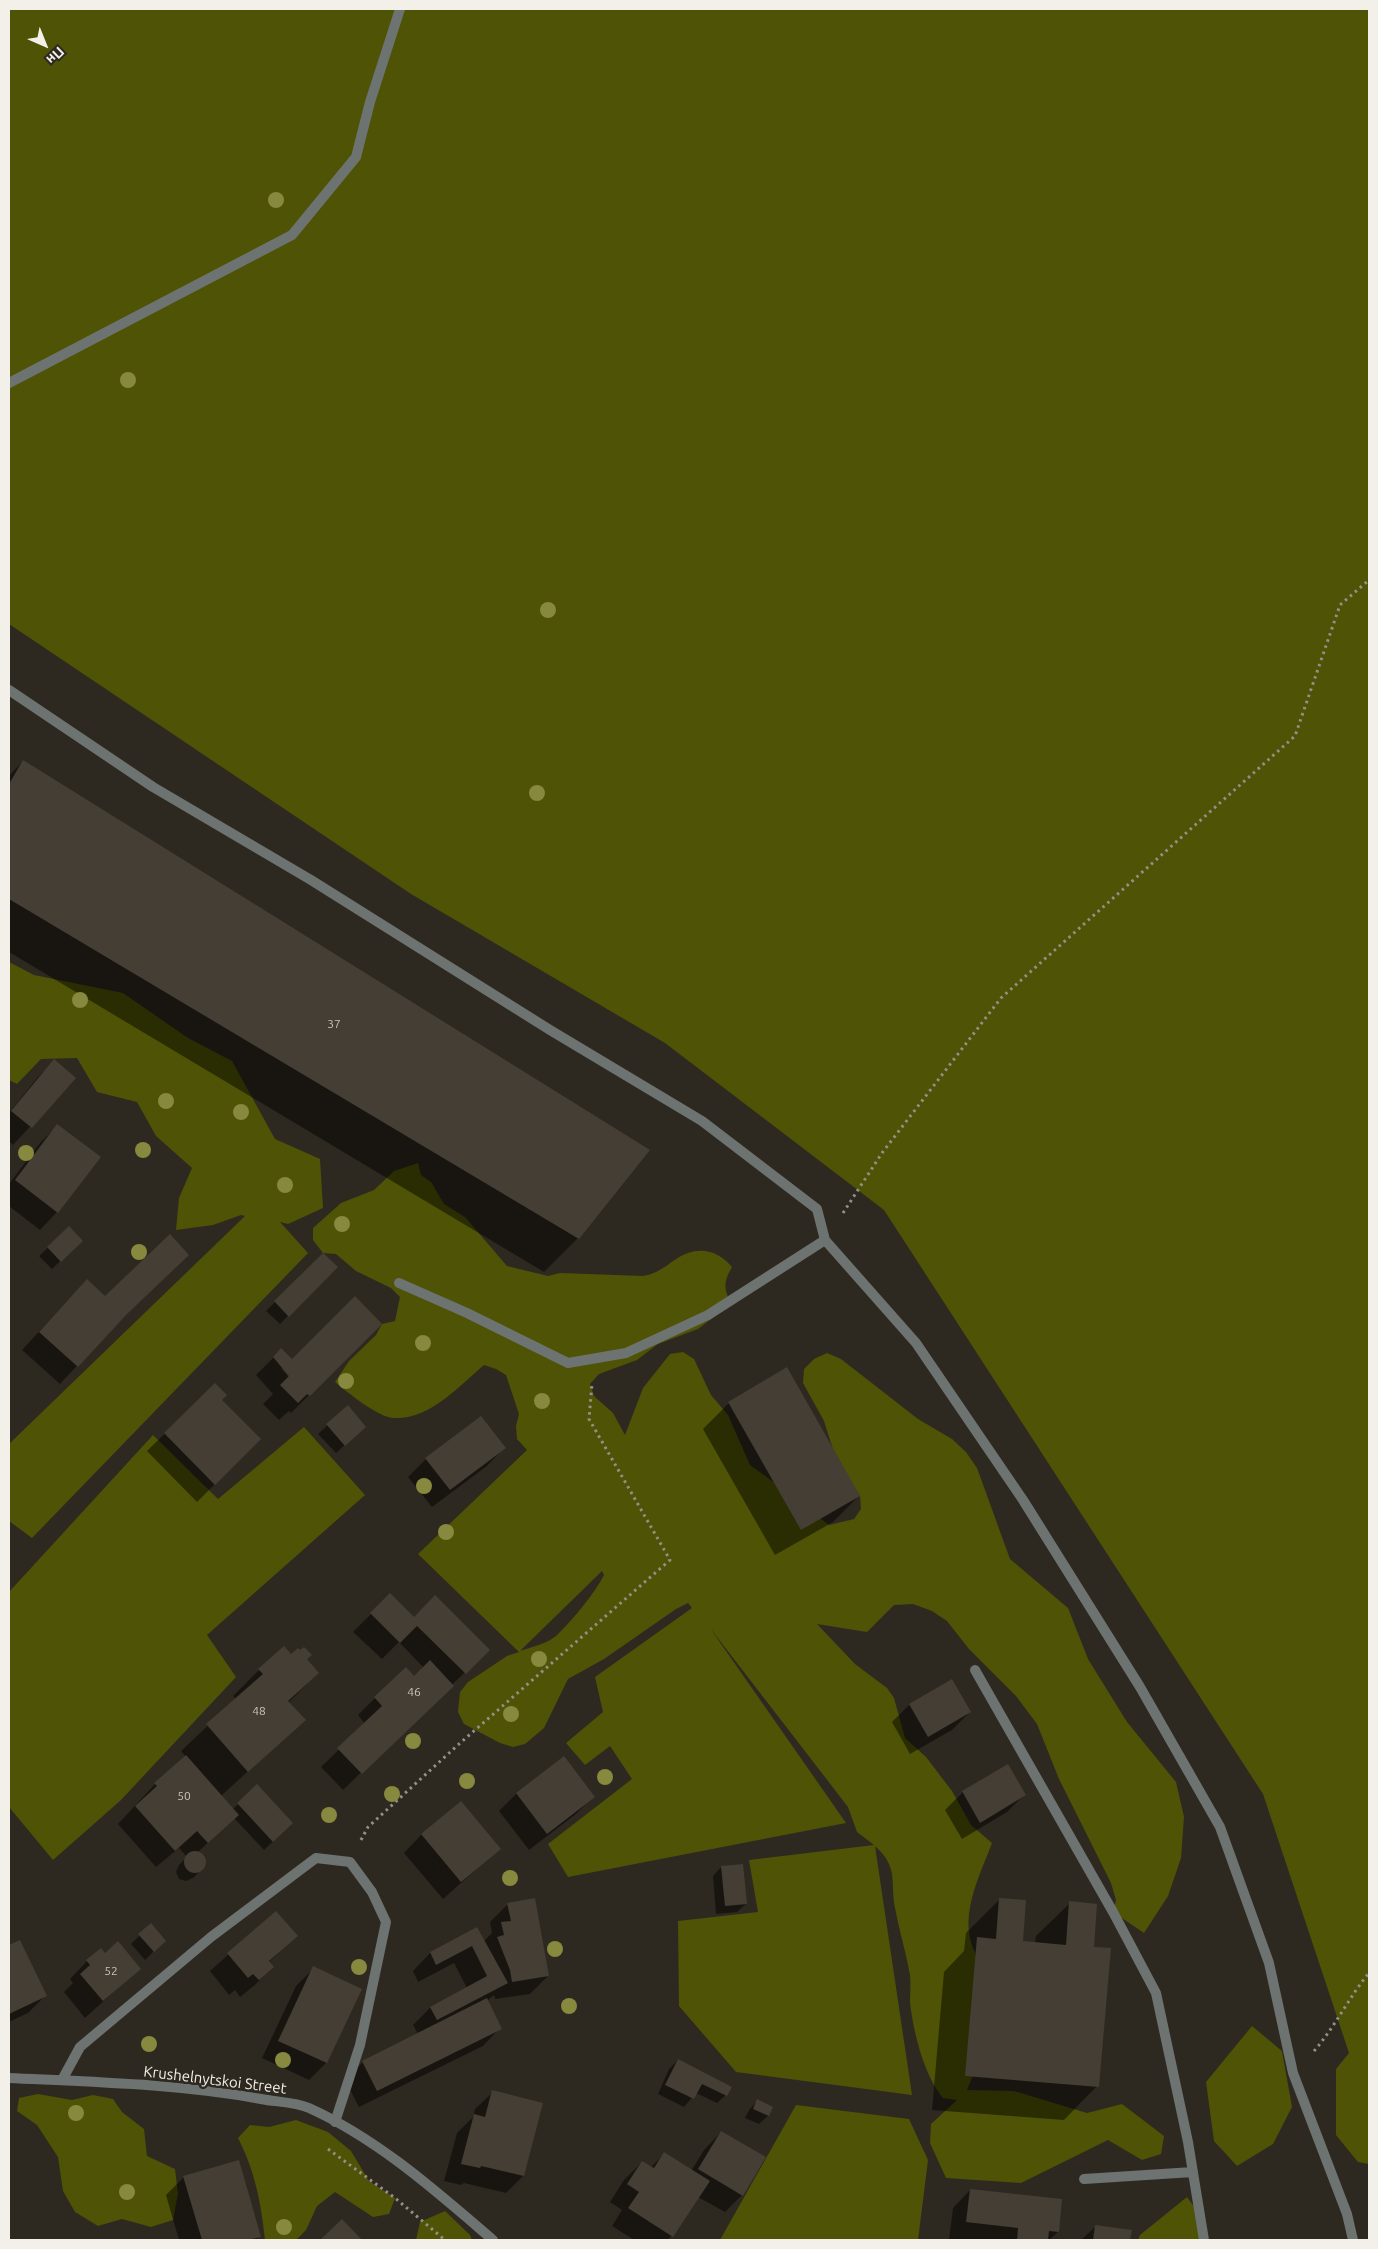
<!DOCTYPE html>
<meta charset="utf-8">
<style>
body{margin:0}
#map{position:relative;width:1378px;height:2249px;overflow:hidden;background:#2e2920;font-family:Ubuntu,sans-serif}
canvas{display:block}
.frame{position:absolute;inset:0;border:10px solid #f3f0e9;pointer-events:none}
.north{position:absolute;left:20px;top:20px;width:50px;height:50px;-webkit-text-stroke:4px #2e2920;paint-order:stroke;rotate:136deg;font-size:14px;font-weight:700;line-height:20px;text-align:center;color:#f3f0e9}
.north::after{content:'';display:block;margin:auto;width:18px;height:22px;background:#f3f0e9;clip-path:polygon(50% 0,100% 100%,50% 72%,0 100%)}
</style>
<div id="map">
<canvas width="1378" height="2249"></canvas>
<div class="frame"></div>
<div class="north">Пн</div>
</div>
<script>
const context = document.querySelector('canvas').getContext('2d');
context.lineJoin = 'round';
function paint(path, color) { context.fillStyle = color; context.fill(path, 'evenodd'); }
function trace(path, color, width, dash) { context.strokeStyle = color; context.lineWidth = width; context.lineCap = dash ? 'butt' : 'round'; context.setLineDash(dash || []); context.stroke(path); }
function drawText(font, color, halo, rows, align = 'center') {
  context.font = font + ' Ubuntu,sans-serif'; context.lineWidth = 5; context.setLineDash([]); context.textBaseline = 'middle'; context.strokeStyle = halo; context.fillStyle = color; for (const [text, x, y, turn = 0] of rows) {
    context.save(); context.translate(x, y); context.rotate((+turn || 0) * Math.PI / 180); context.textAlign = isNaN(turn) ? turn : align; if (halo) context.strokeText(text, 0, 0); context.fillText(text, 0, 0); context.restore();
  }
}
const green = new Path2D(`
 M9,9H1369V2164L1358,2162L1336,2135V2069L1349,2053L1263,1794L884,1210L665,1043L411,894L9,624Z
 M9,962L34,975L123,993L188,1038L232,1061L275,1139L320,1159L323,1208L288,1224L280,1222L308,1253L32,1538L9,1521V1444L245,1216L241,1215L213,1225L176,1230L179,1198L192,1168L156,1136L137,1102L97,1092L77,1058L41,1059L17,1084L9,1080Z
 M418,1163L421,1175L431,1182L444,1204L465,1217L507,1266L548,1276L560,1273L643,1276C663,1273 671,1259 688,1253C706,1247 721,1254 732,1267C723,1283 724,1288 731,1304L698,1329L658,1344L637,1360L599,1374L590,1384L594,1396L613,1413L625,1435L643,1388L670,1354L683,1352L694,1359L711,1395L728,1415L750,1465L772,1481L798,1486L807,1508L829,1525L854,1519L861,1509L860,1496L836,1459L824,1421L803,1383L804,1369L814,1359L827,1353L841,1359L918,1419L952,1439L966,1452L977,1468L1010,1559L1068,1608L1088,1659L1127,1722L1176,1782L1184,1817L1181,1858L1168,1896L1144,1933L1113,1912L1116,1900L1111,1883L1059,1779L1037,1724L1016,1696L969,1649L947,1621L932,1611L913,1604L894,1605L867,1632L817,1624L855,1664L887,1688L894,1698L905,1738L926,1757L952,1791L971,1825L992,1843C979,1878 956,1920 977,1956C980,2002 987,2047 967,2090L1014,2091L1087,2113L1122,2104L1164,2136L1161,2154L1142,2160L1108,2140L1021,2183L946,2178L930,2143L931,2124L957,2100L943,2098C924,2076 913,2031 910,2002C910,1993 911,1984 910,1975C906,1952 899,1930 895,1908C890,1880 899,1868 875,1846L912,2095L736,2072L679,2006L678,1921L758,1912L749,1860L874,1845L857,1832L848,1807L710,1628L846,1823L568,1877L548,1844L632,1779L610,1746L585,1765L566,1743L603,1712L595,1677L692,1608L688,1603L676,1609L604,1659L568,1679L544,1728L525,1744L513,1747L500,1743L464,1724L458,1712L460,1692L468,1682L507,1656L519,1652L418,1554L527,1450L517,1439L516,1426L519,1414L506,1375L496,1369L484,1365C459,1386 430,1420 393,1418C378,1417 347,1392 335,1382L349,1361L376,1335L382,1324L395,1321L400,1297L391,1288L356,1271L336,1254L323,1253L313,1240V1228L341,1203L374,1190L394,1171ZM602,1571L604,1575C595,1593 571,1622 556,1636C546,1644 532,1647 520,1651Z
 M304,1427L365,1495L207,1635L236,1677L121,1800L53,1860L9,1807V1592L153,1435L218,1499Z
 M1252,2026L1282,2051L1292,2107L1273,2144L1237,2166L1214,2141L1206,2082Z
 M38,2094L72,2100L93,2095L113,2099L122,2112L144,2129L147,2156L175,2169L178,2194L173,2220L151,2227L122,2219L98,2226L75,2212L63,2191L58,2157L37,2125L17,2111L19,2098Z
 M796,2105L909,2119L928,2160L918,2240H720Z
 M296,2120L328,2132L351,2151L369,2181L395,2198L389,2214L373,2217L335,2192L317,2206L306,2230L296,2240H265C261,2203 255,2171 238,2138L250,2125L269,2127Z
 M1187,2197L1203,2219V2240H1138L1140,2235Z
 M445,2211L470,2235L472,2240H416L420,2222Z`);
const shadow = new Path2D(`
 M23,761L578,1238L544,1272L9,952V776Z
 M54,1061L75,1078L13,1145L9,1141V1113L37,1078Z
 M57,1126L99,1157L57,1212L40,1230L9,1206V1184L40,1143Z
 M69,1228L81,1241L52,1269L39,1256Z
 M323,1254L336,1267L280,1324L266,1311Z
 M69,1299L119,1321L60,1384L22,1350Z
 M380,1324L291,1413L289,1411L279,1420L263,1404L273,1394L256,1375L281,1350L292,1361ZM283,1367L295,1380L293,1382L281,1368Z
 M215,1384L221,1400L260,1439L197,1502L147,1451Z
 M729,1403L859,1496L833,1522L775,1555L703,1429Z
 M347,1407L356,1435L336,1453L318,1434Z
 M504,1448L487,1466L432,1507L408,1477L426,1459Z
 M390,1595L414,1618L488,1650L343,1790L321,1767L365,1724L358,1715L375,1698L414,1677L424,1668L399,1642L382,1659L353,1632Z
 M291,1656L306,1660L318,1673L288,1703L304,1720L221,1796L233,1809L257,1786L283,1832L264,1850L234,1818L197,1853L202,1855L205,1862L202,1869L193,1878L186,1881L179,1879L176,1872L179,1865L187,1857L179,1848L156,1867L118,1824L155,1784L186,1757L181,1751L236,1699L233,1696L259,1670Z
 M909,1705L970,1712L952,1730L910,1754L892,1722Z
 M563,1757L593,1797L576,1814L529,1850L499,1811L516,1794Z
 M1007,1766L1025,1794L1007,1812L962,1839L945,1810L963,1792Z
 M461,1803L499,1849L443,1899L404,1853L421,1835Z
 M721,1867L746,1904L737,1912L716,1914L713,1876Z
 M1000,1899L1021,1942L1035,1943L1036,1936L1070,1903L1093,1948L1097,2086L1064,2120L932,2110L944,1972L964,1951L966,1933Z
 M508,1904L548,1976L530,1994L495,1999L494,1995L487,2001L500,2028L483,2046L359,2107L345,2080L363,2062L418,2034L413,2025L430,2008L467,1988L454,1963L418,1982L413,1971L430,1953L477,1929L484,1941L492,1933L490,1922Z
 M276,1912L296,1936L268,1963L272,1967L255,1985L240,1997L235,1990L229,1995L210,1971Z
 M150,1925L156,1949L145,1960L131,1944Z
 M20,1941L46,1995L28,2013L9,2022V1946Z
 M105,1955L139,1969L85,2018L64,1992L73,1983L70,1979L87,1961Z
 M314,1968L326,2063L309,2080L262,2058L296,1986Z
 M678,2060L726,2095L717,2103L696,2093L684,2107L658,2094L669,2069Z
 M493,2092L523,2176L506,2193L464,2183L461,2185L444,2181L457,2133L473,2117L475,2109Z
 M757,2101L772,2108L768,2116L759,2124L745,2118L749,2110Z
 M721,2132L742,2195L725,2212L698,2197L668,2240H634L612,2226L622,2210L610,2202L624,2180L642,2162L650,2168L665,2153L691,2171L704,2150Z
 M184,2177L260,2236L256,2240H179L166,2195Z
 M970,2190L1058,2232L1049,2240H949L953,2208Z
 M1096,2226L1130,2231L1129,2240H1081Z`);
const building = new Path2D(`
 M23,760L650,1150L579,1239L9,899V784Z
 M54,1059L76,1078L32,1128L11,1111Z
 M57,1124L101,1157L58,1213L15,1180Z
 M69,1226L83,1241L61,1262L47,1247Z
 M170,1234L189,1255L126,1315L78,1367L39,1332L87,1279L105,1296Z
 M323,1253L338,1267L289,1317L274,1301Z
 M355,1296L382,1324L310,1396L307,1394L298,1403L280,1385L289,1376L273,1357L281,1348L292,1359Z
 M787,1367L860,1496L801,1530L728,1402Z
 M215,1383L227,1395L222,1400L261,1439L215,1485L164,1433Z
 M348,1405L366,1427L345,1446L326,1424Z
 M481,1416L506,1448L450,1490L425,1458Z
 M390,1593L414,1617L435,1595L490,1650L466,1674L417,1626L400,1643L370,1613Z
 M284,1646L291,1654L298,1648L300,1650L304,1647L312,1655L307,1659L319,1673L288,1701L306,1720L248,1772L206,1724L263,1674L258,1669Z
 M430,1660L454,1686L362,1774L337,1748L382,1706L374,1697L406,1667L414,1676Z
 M952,1679L971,1712L928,1737L909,1704Z
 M186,1755L239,1815L208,1843L197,1831L175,1851L135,1806L157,1786L154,1783Z
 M564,1756L595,1797L547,1834L516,1793Z
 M1008,1764L1026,1795L980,1823L962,1791Z
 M257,1784L293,1823L273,1842L237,1803Z
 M461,1801L501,1849L461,1882L421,1834Z
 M184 1862a11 11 0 1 1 22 0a11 11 0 1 1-22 0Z
 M743,1864L747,1904L725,1906L721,1866Z
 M535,1898L549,1976L512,1982L510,1970L497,1937L504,1935L501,1922L511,1921L507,1903Z
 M999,1898L1026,1900L1023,1941L1066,1945L1069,1901L1097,1904L1094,1947L1111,1948L1099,2087L965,2076L977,1937L996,1939Z
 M276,1911L298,1936L269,1961L274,1967L259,1980L253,1974L248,1978L227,1953Z
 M151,1923L166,1941L154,1952L138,1934Z
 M477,1927L508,1983L437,2020L430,2007L487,1976L472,1946L436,1965L430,1952Z
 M20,1940L47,1996L9,2014V1945Z
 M118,1941L141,1969L103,2001L80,1974L90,1965L86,1960L101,1948L105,1953Z
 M313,1966L362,1989L327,2063L278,2041Z
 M487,1998L502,2029L377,2091L362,2061Z
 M678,2059L732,2087L727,2096L702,2084L694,2099L665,2085Z
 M492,2090L543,2103L524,2176L481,2166L480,2168L461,2164L474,2114L485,2117Z
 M757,2099L773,2107L769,2116L753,2109Z
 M721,2131L766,2157L743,2196L698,2169Z
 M664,2152L710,2181L673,2237L628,2208L639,2192L627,2184L642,2161L654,2168Z
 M239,2160L261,2237L248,2240H202L183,2176Z
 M970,2189L1062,2199L1059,2232L1049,2231L1048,2240H1017L1018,2228L966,2222Z
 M342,2219L362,2240H320Z
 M1095,2225L1132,2230L1130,2240H1093Z`);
const path = new Path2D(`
 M843,1213L882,1153L1001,998L1295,736L1340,605L1369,580
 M361,1840L368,1827L459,1744L670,1560L589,1419L592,1384
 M1314,2051C1335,2027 1349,1997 1369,1973
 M328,2149L395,2198L445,2240`);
const service = new Path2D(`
 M9,383L292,235L356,157L370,102L400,9
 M9,690L153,787L311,880L550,1030L702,1121L817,1209L825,1240L916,1343L1023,1500L1140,1687L1220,1827L1269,1963L1293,2073L1347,2214L1353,2240
 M399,1283L467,1313L568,1363L626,1353L708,1315L825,1240
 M975,1670L1113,1912L1156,1993L1188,2142L1204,2240
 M62,2080L80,2047L211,1937L316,1858L350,1862L372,1892L386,1922L360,2045L335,2122
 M1084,2179L1193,2172`);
const minor = new Path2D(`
 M9,2078C93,2082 179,2084 261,2099C276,2102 295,2102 309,2108C378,2139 437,2192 493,2240`);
const trees = [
 [276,200],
 [128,380],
 [548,610],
 [537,793],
 [80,1000],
 [166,1101],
 [241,1112],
 [143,1150],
 [26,1153],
 [285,1185],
 [342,1224],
 [139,1252],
 [423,1343],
 [346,1381],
 [542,1401],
 [424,1486],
 [446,1532],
 [539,1659],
 [511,1714],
 [413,1741],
 [605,1777],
 [467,1781],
 [392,1794],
 [329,1815],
 [510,1878],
 [555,1949],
 [359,1967],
 [569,2006],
 [149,2044],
 [283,2060],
 [76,2113],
 [127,2192],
 [284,2227]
];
const numberNames = [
 ["37",334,1024],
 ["46",414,1692],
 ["48",259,1711],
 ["50",184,1796],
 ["52",111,1971]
];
const streetNames = [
 ["Krushelnytskoi Street",215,2080,7]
];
paint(green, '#4f5305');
paint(shadow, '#0007');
paint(building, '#443e34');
trace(path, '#949088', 3, [2.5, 4]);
trace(service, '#6d7370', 10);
trace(minor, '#6d7370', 10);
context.fillStyle = '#86893e';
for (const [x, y] of trees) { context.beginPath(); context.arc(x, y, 8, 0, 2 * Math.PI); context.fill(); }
drawText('12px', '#c7c4bc', null, numberNames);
drawText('15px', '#f3f0e9', '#2e2920', streetNames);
</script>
